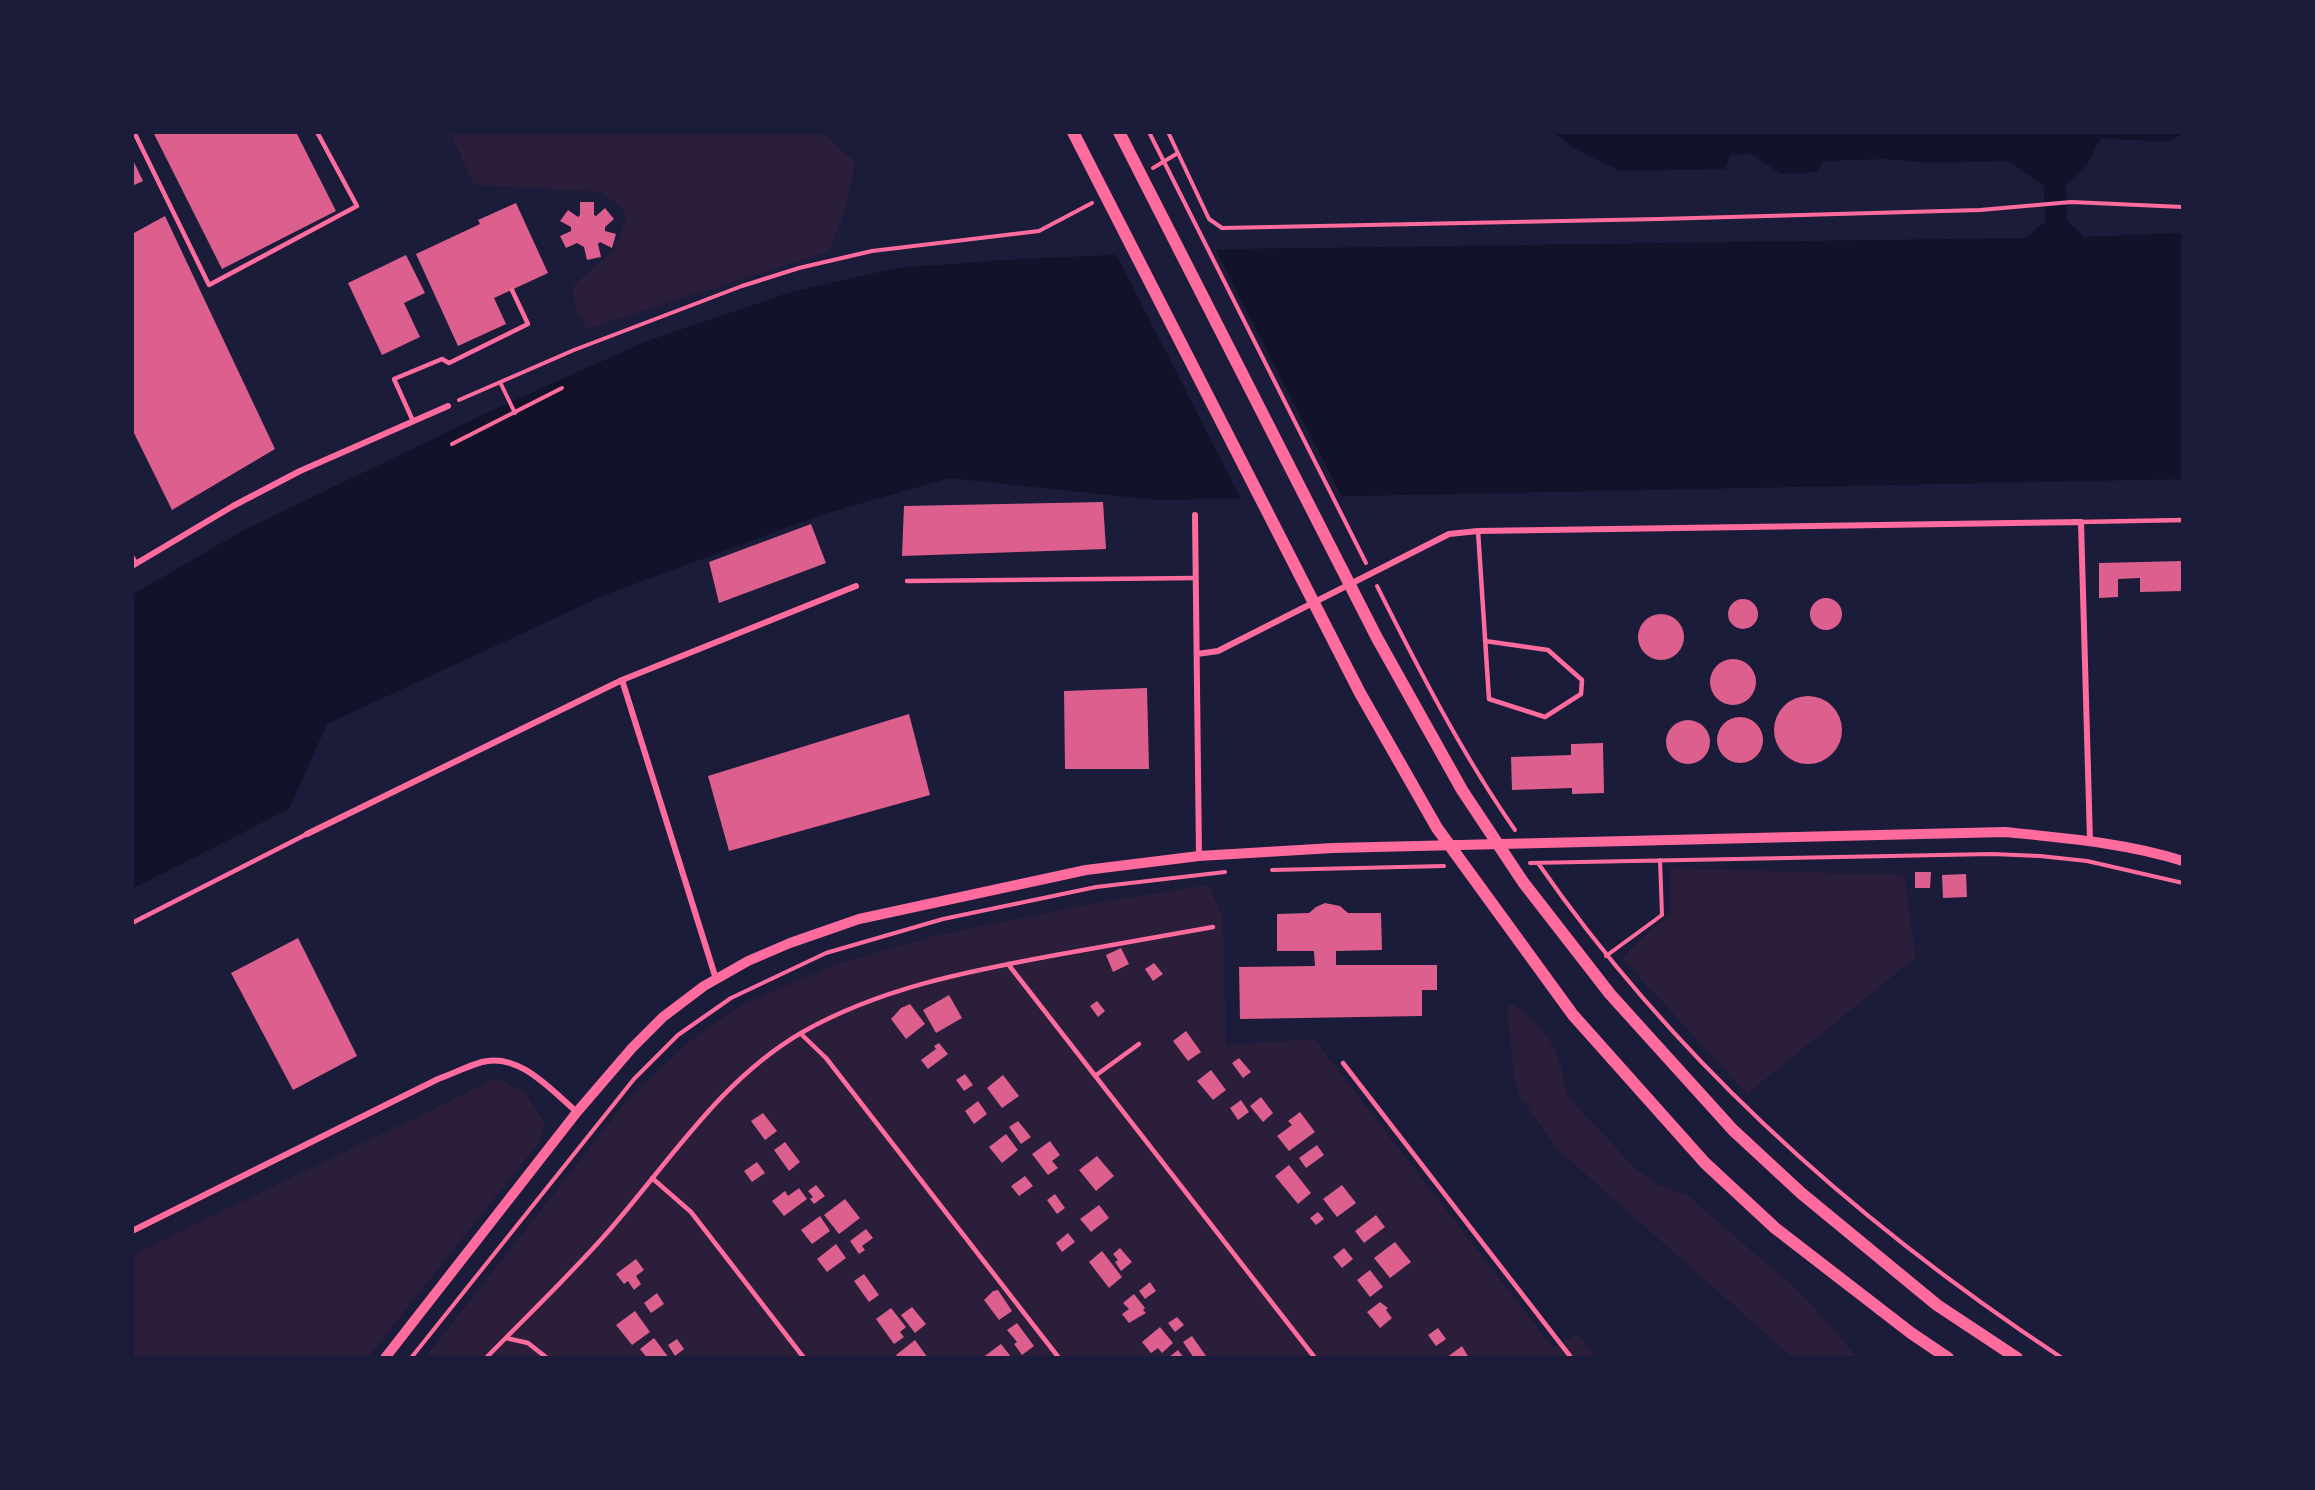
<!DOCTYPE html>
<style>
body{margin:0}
#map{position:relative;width:2315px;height:1490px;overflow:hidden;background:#1b1b3a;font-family:Ubuntu,sans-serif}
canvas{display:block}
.frame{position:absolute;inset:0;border:134px solid #1b1b3a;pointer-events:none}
</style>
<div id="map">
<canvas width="2315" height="1490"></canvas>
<div class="frame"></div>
</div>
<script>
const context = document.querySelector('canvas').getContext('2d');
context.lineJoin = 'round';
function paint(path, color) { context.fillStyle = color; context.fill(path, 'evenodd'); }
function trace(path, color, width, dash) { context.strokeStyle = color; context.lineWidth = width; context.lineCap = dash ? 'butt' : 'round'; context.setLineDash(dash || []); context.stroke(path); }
const green = new Path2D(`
 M450,132H821L855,162L846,208L829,251L587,329L578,315L572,293L575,284L613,251L626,219L622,208L601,192L474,185Z
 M1670,868L1904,875L1916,957L1747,1094L1622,958L1670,913Z
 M1208,885L1223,916L1226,1045L1314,1039L1553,1348L1577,1334L1597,1358H425L626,1102L686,1044L745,1003L836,964L934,936L1089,904Z
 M1513,1004C1534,1019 1553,1038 1560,1063C1564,1077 1564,1088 1571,1100L1636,1169L1658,1185L1687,1195L1804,1296L1858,1358H1793L1556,1148L1519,1095L1514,1077L1507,1007Z
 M497,1078L526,1093L545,1124L540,1141L367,1358H132V1255Z`);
const water = new Path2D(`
 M1553,132H2176L2182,135L2165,142L2101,138L2087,164L2066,185L2067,221L2084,237L2183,233V479L1157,500L949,478L821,515L605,595L327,724L289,809L132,889V595L242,531L495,409L647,341L791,292L897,268L1005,260L1239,249L2025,238L2045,222L2044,186L2008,161L1934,163L1884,159L1823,161L1817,172L1781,174L1751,154L1730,155L1725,169L1620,171L1575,149Z`);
const pier = new Path2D(`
 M1214,247L1343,499L1242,501L1115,252Z`);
const building = new Path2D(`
 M153,132H296L336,211L222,269Z
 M132,158L143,181L132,186Z
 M580,202H594V215L596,216L605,208L614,219L605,227V231L616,234L612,248L600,242L598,244L601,257L587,260L584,247L577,243L566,248L560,236L571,231V227L560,221L568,210L578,217L580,215Z
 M516,203L548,273L494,298L506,324L458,346L416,254L480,224L478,220Z
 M165,216L275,449L172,510L132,429V234Z
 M406,255L425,293L404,303L420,337L382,355L348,283Z
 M1103,502L1106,549L902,556L904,506Z
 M811,524L826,563L719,603L709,562Z
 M2183,561V591L2140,592V578L2118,579V597L2099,598V563Z
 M1810 614a16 16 0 1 1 32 0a16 16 0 1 1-32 0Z
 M1728 614a15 15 0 1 1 30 0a15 15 0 1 1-30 0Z
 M1638 637a23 23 0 1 1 46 0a23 23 0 1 1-46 0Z
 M1710 682a23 23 0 1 1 46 0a23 23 0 1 1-46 0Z
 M1147,688L1149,769H1065L1064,691Z
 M1774 730a34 34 0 1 1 68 0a34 34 0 1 1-68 0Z
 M909,714L930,795L729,851L708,776Z
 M1717 740a23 23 0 1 1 46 0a23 23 0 1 1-46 0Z
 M1666 742a22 22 0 1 1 44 0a22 22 0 1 1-44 0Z
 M1603,743L1604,793L1572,794V788L1512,790L1511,757L1571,755V744Z
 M1915,872H1931L1930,888H1915Z
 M1966,874L1967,897L1943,898L1942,875Z
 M1325,903L1340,906L1348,913H1381L1382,950L1336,951V965H1437V990H1422V1016L1240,1019L1239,967L1315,966L1314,951H1277V914L1309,913L1316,907Z
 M298,938L357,1056L293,1090L231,973Z
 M1121,948L1129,964L1113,972L1106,955Z
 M1154,963L1163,974L1153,981L1145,969Z
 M949,995L962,1018L936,1033L923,1010Z
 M1097,1001L1105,1011L1098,1017L1090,1006Z
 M910,1004L925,1024L906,1039L891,1019L901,1008Z
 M1186,1031L1201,1052L1188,1061L1173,1041Z
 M939,1043L948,1054L928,1069L921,1060L936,1049L934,1046Z
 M1239,1058L1251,1072L1243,1078L1232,1063Z
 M1211,1070L1226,1090L1213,1100L1197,1081Z
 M965,1074L973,1085L964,1091L956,1080Z
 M1003,1075L1019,1096L1002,1108L987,1088Z
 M1261,1097L1273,1113L1263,1122L1250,1106Z
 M1241,1100L1249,1112L1238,1120L1230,1108Z
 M978,1101L987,1114L974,1124L965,1111Z
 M1300,1112L1315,1132L1289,1151L1277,1136L1292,1125L1288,1121Z
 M763,1113L777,1131L765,1140L751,1121Z
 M1018,1121L1031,1137L1021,1144L1009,1127Z
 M1006,1134L1018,1150L1002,1163L989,1147Z
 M1050,1141L1060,1155L1052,1161L1058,1168L1048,1175L1032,1154Z
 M785,1142L800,1162L789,1171L774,1150Z
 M1317,1145L1324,1155L1306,1168L1299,1158Z
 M1097,1156L1114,1176L1096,1191L1079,1170Z
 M757,1162L765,1173L752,1182L744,1171Z
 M1289,1165L1311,1193L1298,1204L1275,1176Z
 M1025,1176L1033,1186L1019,1196L1011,1186Z
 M816,1185L825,1196L814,1204L810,1199L813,1197L808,1191Z
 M1342,1185L1356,1203L1337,1217L1323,1199Z
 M799,1188L807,1199L784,1216L772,1201L785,1191L788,1196Z
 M1055,1194L1065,1208L1057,1214L1047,1200Z
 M845,1199L860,1218L839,1234L824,1215Z
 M1099,1205L1109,1218L1091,1232L1080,1219Z
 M1318,1212L1324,1219L1316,1225L1310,1218Z
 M1376,1215L1385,1227L1364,1243L1355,1231Z
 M820,1216L830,1231L812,1244L801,1230Z
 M866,1229L873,1238L862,1246L865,1250L859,1254L850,1241Z
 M1068,1233L1075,1242L1062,1252L1056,1243Z
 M1395,1242L1411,1262L1390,1278L1374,1258Z
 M836,1244L846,1258L827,1272L817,1259Z
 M1120,1248L1132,1262L1121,1271L1115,1262L1118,1260L1113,1254Z
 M1344,1248L1353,1259L1342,1268L1333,1257Z
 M1102,1251L1122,1277L1109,1288L1089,1262Z
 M636,1259L644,1270L636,1276L641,1284L634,1290L628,1281L624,1284L616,1274Z
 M1370,1270L1383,1287L1370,1297L1357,1280Z
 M864,1274L879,1295L869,1302L854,1281Z
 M1150,1282L1156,1291L1145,1299L1139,1291Z
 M998,1290L1012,1311L999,1320L984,1300L993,1291Z
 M657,1293L664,1304L651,1313L644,1303Z
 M1134,1294L1145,1308L1143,1310L1146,1313L1129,1323L1122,1314L1129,1309L1123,1303Z
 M1380,1302L1388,1308L1386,1310L1392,1318L1380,1328L1367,1312Z
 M912,1307L926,1324L915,1333L901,1315Z
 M891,1308L906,1327L900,1332L904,1337L894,1344L876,1319Z
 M635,1311L650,1332L632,1345L616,1325Z
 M1177,1317L1184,1325L1175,1332L1168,1323Z
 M1017,1323L1034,1346L1022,1355L1014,1344L1017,1342L1007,1330Z
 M1160,1327L1173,1343L1162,1353L1158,1348L1151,1353L1142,1342Z
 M1438,1328L1446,1339L1436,1346L1428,1335Z
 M1192,1336L1206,1356L1204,1358H1194L1183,1342Z
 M654,1338L669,1358H647L640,1349Z
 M677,1339L684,1349L675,1356L668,1345Z
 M915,1340L928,1358H899L896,1355Z
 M1001,1344L1012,1358H982Z
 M1462,1346L1469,1358H1446Z
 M1178,1350L1184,1358H1168Z`);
const path = new Path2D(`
 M1149,132L1366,563
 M1168,132L1209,219L1222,228L1659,219L1980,210L2071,202L2183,207
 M1153,168L1178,153
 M500,382L515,413
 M459,400L574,350L742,286L799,268L872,251L1039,231L1092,203
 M452,444L562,388
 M1377,586C1418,668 1462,754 1515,830
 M1530,863L1992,854L2040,856L2087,861L2183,883
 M1538,863C1676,1062 1860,1225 2062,1358
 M1272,870L1444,866
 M1606,956L1662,915L1660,860
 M411,1358L634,1079L678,1035L731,998L826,953L943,919L1096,887L1225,872`);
const service = new Path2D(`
 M134,132L209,285L357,206L317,132
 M413,421L394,379L442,359L449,363L528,324L512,290
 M2081,522L2183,520
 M1478,531L1489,699L1545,717L1581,694L1582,680L1548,650L1485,641
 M132,556L136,563
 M907,581L1196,578
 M132,923L307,834
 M1008,964L1315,1358
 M801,1034L826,1058L1059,1358
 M1343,1063L1570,1356L1568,1358
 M1095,1076L1139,1044
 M652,1178L691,1212L804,1358
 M506,1338L528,1343L547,1358
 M486,1358C526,1317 568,1277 606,1234C668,1164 719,1081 801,1033C879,988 969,971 1056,955C1109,946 1161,936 1213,927`);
const minor = new Path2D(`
 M1195,515L1199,856
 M132,566L233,506L300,471L448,406
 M1197,654L1218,651L1449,534L1478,531L2081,522L2090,841
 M622,680L716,979
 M307,834L622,680L856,586
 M132,1231L438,1079C453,1074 467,1066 482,1062C519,1052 551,1090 577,1112`);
const tertiary = new Path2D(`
 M385,1358L577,1112L632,1048L663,1017L704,986L748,961L790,943L859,919L1086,870L1199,856L1333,848L2005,832C2065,838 2126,843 2183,861`);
const secondary = new Path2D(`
 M1073,132L1360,693L1437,828L1573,1015L1705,1163L1775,1228L1911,1333L1948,1358
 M1119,132L1377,638L1462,790L1523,882L1610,994L1733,1130L1801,1193L1937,1305L2017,1358`);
paint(green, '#2a1e3b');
paint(water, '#12122b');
paint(pier, '#1b1b3a');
paint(building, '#dd5f8e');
trace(path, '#ff6b9d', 4);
trace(service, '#ff6b9d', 4.5);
trace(minor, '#ff6b9d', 6);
trace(tertiary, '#ff6b9d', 10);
trace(secondary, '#ff6b9d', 12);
</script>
